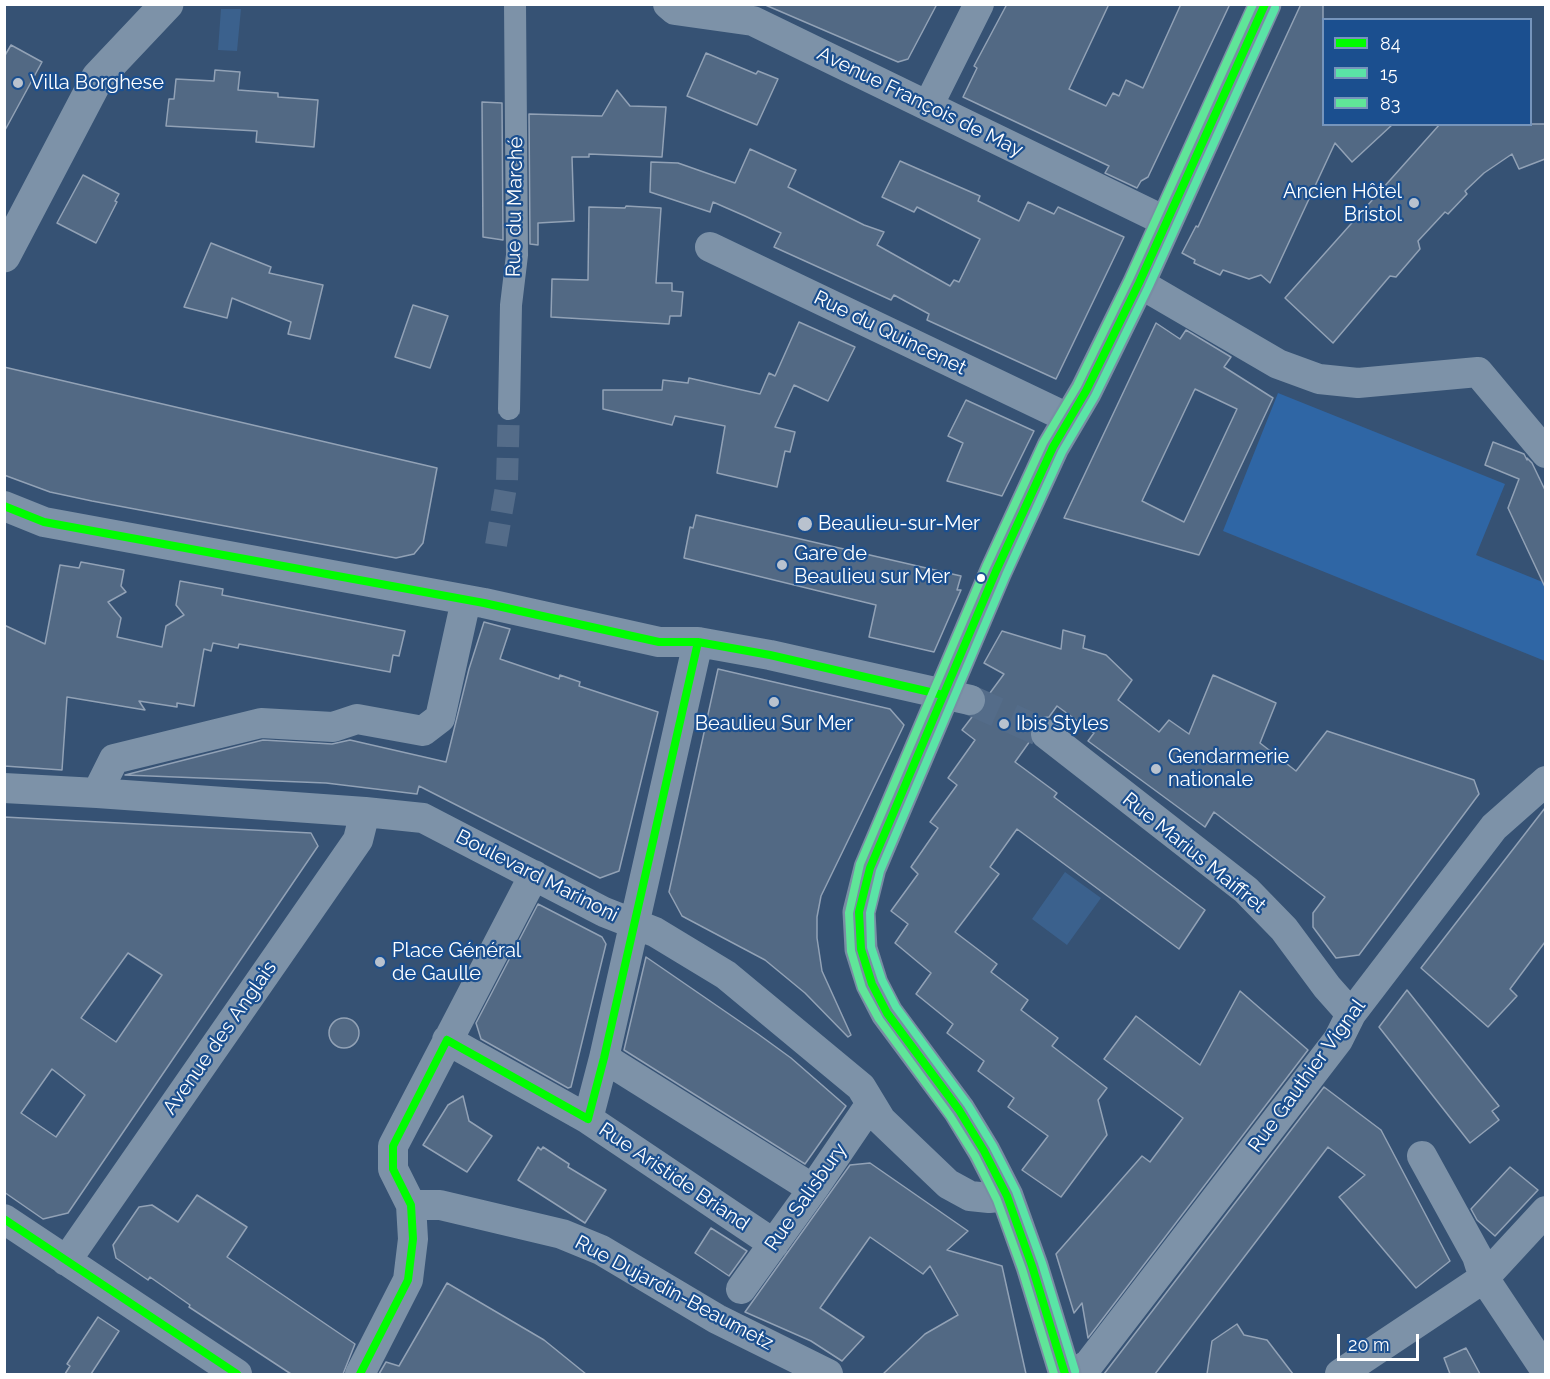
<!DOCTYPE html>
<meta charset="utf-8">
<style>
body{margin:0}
#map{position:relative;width:1550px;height:1379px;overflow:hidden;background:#365274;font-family:Raleway,sans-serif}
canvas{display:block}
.frame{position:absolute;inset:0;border:6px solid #fff;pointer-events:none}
.legend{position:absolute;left:1322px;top:18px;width:210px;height:108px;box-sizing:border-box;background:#1b4f8f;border:2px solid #7695bc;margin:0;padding:8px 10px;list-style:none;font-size:18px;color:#fff}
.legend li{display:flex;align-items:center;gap:12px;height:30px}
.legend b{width:30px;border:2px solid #7695bc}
.scale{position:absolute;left:1337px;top:1334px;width:82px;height:27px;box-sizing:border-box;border:3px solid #fff;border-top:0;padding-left:8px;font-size:18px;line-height:21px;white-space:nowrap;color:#fff;-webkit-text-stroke:4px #1b4f8f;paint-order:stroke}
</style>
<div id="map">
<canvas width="1550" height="1379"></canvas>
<div class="frame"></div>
<ul class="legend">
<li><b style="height:8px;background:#00fd00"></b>84</li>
<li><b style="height:8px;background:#5ae4a6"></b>15</li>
<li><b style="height:8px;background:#60e598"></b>83</li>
</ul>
<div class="scale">20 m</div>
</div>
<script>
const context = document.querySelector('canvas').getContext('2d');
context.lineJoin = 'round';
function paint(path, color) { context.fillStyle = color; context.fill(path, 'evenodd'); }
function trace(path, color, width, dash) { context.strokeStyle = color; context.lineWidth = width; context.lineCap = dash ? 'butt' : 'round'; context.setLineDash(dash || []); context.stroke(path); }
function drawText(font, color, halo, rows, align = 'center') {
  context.font = font + ' Raleway,sans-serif'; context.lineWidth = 4.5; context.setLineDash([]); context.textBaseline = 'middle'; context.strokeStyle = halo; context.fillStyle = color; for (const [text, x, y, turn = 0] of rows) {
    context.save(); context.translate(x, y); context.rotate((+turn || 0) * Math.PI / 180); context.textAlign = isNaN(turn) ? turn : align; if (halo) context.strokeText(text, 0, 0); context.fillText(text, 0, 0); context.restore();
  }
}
const green = new Path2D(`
 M1278,393L1505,484L1476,555L1545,583V661L1223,531Z`);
const water = new Path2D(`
 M221,9H241L237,51L218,50Z
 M1065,872L1101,898L1067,945L1032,919Z`);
const building = new Path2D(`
 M763,4H937L908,59L898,62Z
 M1007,4H1109L1069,89L1106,106L1113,93L1119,96L1126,80L1143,88L1181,4H1230L1148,177L1141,181L1137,188L1105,173L1109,166L963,97L977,68L974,66Z
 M1301,4H1323V124H1393L1352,162L1335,143L1270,283L1261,275L1249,279L1223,270L1220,275L1194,263L1195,260L1182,253L1196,226L1198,227Z
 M11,45L42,62L4,132V57Z
 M706,53L756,74L758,71L778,79L757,125L687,96Z
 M215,70L240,72L238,90L278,93V97L318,100L314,147L256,142L257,131L166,126L169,99H174L176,79L214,81Z
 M617,90L630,106L666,107L662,157L589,154V157H572L574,221L538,223V245L530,244L529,114L602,116Z
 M482,102L502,103L503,240L483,237Z
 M1440,124H1545V159L1519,169L1512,154L1484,173L1465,191L1467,194L1448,214L1445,212L1418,241L1420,249L1396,277L1390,276L1333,343L1285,298Z
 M750,149L796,170L788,187L864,225L884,232L877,245L950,286L954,280L959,282L980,239L917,207L914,212L882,197L900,161L980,196L978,201L1019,221L1028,202L1054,214L1058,207L1124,237L1056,379L927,320L929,314L894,295L891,300L774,247L781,233L745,216L713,202L710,212L650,192L651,162L678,163L735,183Z
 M83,175L119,194L115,201L117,202L96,243L57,223Z
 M626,206L661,208L656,283H672V291L683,292L681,316H670L669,324L551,317L552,279L588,280L589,207L625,208Z
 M211,243L271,267L269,273L323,285L310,339L288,334L291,322L232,298L227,318L184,307Z
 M413,305L448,316L430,368L395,357Z
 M799,322L855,347L828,401L794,385L775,427L795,432L790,452L785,451L777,487L717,473L725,426L675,416L672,425L603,409V390H662L663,380L688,383L689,378L760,394L769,373L775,376Z
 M1156,323L1180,339L1186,330L1231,357L1224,367L1273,398L1199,555L1064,518ZM1195,389L1237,409L1184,522L1142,501Z
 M4,367L437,468L423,543L414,554L396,558L92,501L50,492L4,475Z
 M966,400L1034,431L1002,496L947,481L963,443L948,436Z
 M1493,442L1524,454L1527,460V458L1532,463L1545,490V587L1508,508L1519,479L1485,465Z
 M696,515L961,576L957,590H961L934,652L869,637L876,605L684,558L690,527L693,528Z
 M81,562L124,570L121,586L126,592L108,602L121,618L117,637L162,647L166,626L184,615L176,605L180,581L223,589L222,595L405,631L399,656L393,655L390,672L239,644L238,648L213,643L211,651L204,649L194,706L177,703V707L139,701L145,710L67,697L62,770L4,766V625L45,644L60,565L79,568Z
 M484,622L510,629L500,659L559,679L560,675L580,682L579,686L658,712L619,871L600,878L419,786L417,794L326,783L125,775L263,740L332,744L350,740L446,762L469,669Z
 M1063,630L1085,636L1083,648L1106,655L1132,680L1118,700L1159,732L1169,720L1189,734L1213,675L1276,703L1260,743L1296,771L1327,731L1474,780L1479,794L1359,955L1336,958L1313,927V913L1325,897L1214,812L1205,827L1088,741L1094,733L1057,706L1049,717L1040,718L1033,723L1029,732L1030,741L1015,762L1057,793L1054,797L1205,910L1179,949L1017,829L990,867L999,874L955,932L997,964L991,972L1028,1000L1021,1010L1058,1038L1052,1046L1107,1088L1098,1100L1107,1135L1061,1197L1022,1170L1048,1136L1008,1107L1014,1098L978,1071L984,1061L947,1033L953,1024L916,994L931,973L895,943L908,924L891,911L918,874L911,867L938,828L930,822L957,785L948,778L975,740L962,730L972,717L983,711L987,704V697L1004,674L984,663L1002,631L1061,649Z
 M718,669L890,709L904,725L821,896L817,917V938L822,971L851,1035L848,1037L805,993L765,960L682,916L669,892Z
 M1545,808V942L1510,989L1517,996L1488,1027L1421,968Z
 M4,817L311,833L318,846L68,1213L43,1219L4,1192ZM128,953L162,975L116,1042L81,1018ZM52,1069L85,1095L56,1137L21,1113Z
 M538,904L602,937L606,944L571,1087L568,1088L481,1039L476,1023Z
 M646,957L758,1034L791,1058L846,1106L805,1164L624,1050Z
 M1407,990L1499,1106L1492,1111L1499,1120L1470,1143L1379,1027Z
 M1240,991L1308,1050L1088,1338L1082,1303L1074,1313L1056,1254L1142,1156L1150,1162L1183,1118L1104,1059L1136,1016L1200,1065Z
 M329 1033a15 15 0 1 1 30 0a15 15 0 1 1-30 0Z
 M1324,1087L1381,1130L1450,1261L1416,1288L1339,1197L1365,1175L1328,1147L1155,1374H1104Z
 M463,1096L469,1121L492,1136L467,1172L423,1145L448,1105Z
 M538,1147L541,1150L543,1147L569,1164L568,1167L606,1190L585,1223L518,1180Z
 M870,1163L968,1231L947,1250L1002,1266L1026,1374H883L925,1334L958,1315L930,1266L923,1274L870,1237L820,1308L864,1337L842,1361L811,1341L745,1312L850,1165Z
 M1510,1167L1538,1190L1495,1236L1477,1220L1471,1209Z
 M197,1195L247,1227L227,1257L355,1344L343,1374H291L189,1307L190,1305L150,1277L148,1280L116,1258L113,1245L139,1207L152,1205L178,1222Z
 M711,1228L747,1251L729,1276L695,1253Z
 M447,1283L544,1340L586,1374H379L386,1362L399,1366Z
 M98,1317L119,1331L91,1374H65L70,1366L67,1364Z
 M1237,1324L1244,1335L1267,1340L1293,1374H1207L1212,1341Z
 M1466,1348L1480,1374H1450L1444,1358Z`);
const pedestrianTunnel = new Path2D(`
 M496,545L507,481L509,409`);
const minorTunnel = new Path2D(`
 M970,700L1046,734`);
const pedestrian = new Path2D(`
 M509,409L511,305L517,255L515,4`);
const minor = new Path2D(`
 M668,4L675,10L753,21L1167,222
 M928,106L979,4
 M710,247L1070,419
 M1139,283L1278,364L1319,379L1358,383L1478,372L1546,453
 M4,506L44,522L484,603L659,642H698L770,655L970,700
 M1046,734L1246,890L1284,929L1327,987L1351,1014
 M4,788L97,793L365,812L423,818L604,912L655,932L726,975L861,1087L881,1120L948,1184L970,1196L989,1198L1007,1196
 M97,793L114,759L261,723L333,727L357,719L423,731L440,718L466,600
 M447,1040L588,1119L774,1244
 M604,1058L813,1189
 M588,1119L604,1058L698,642
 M1422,1156L1477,1256L1484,1278L1546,1371
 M411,1205H440L562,1234L601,1250L717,1319L828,1374
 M4,1219L237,1374
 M66,1261L358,840L365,812
 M741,1289L813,1189L870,1105
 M360,1374L408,1280L413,1239L411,1205L393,1169V1146L534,875
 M1073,1374L1089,1364L1338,1040L1351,1014L1494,827L1546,781
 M1340,1374L1484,1278L1546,1211`);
const tertiary = new Path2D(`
 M4,256L98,77L167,4`);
const secondary = new Path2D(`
 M1065,1374L1032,1266L1007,1196L984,1151L959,1110L887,1013L872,984L861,949L859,912L870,868L996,571L1053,447L1086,391L1139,283L1265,4`);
const bus1 = new Path2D(`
 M4,506L44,522L484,603L659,642H698L770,655L943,695
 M447,1040L588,1119
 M588,1119L604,1058L698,642
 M4,1219L237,1374
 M360,1374L408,1280L413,1239L411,1205L393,1169V1146L447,1040
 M1065,1374L1032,1266L1007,1196L984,1151L959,1110L887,1013L872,984L861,949L859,912L870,868L996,571L1053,447L1086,391L1139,283L1265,4`);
const bus2 = new Path2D(`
 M1075,1371L1042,1263L1016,1191L993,1146L968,1105L896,1007L882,980L871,947L870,913L880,871L1006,575L1062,452L1095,396L1148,288L1275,8`);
const bus3 = new Path2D(`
 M1054,1374L1022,1269L997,1200L975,1156L950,1116L879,1019L862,988L851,951L849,913L860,864L986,567L1043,443L1077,386L1129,279L1253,4`);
const markers = [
 [18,83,6,"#b9c2ce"],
 [1414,203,6,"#b9c2ce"],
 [805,524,8,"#b9c2ce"],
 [782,565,6,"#b9c2ce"],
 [981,578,5,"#fff"],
 [774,702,6,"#b9c2ce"],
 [1004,724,6,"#b9c2ce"],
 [1156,769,6,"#b9c2ce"],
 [380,962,6,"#b9c2ce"]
];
const poiNames = [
 ["Villa Borghese",30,83],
 ["Ancien Hôtel",1402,192,"right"],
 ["Bristol",1402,215,"right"],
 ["Beaulieu-sur-Mer",818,524],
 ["Gare de",794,554],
 ["Beaulieu sur Mer",794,577],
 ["Beaulieu Sur Mer",774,724,"center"],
 ["Ibis Styles",1016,724],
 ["Gendarmerie",1168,757],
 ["nationale",1168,780],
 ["Place Général",392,951],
 ["de Gaulle",392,974]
];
const streetNames = [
 ["Avenue François de May",920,102,26],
 ["Rue du Marché",515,207,-89],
 ["Rue du Quincenet",890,333,26],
 ["Rue Marius Maiffret",1194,853,39],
 ["Boulevard Marinoni",537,876,27],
 ["Avenue des Anglais",220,1038,-55],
 ["Rue Gauthier Vignal",1307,1076,-54],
 ["Rue Aristide Briand",674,1177,34],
 ["Rue Salisbury",806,1197,-55],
 ["Rue Dujardin-Beaumetz",674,1293,28]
];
paint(green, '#2f66a5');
paint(water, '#3b618d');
paint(building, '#526984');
trace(building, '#92a2b6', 1.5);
trace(pedestrianTunnel, '#546c89', 22, [22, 11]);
trace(minorTunnel, '#546c89', 30, [30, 15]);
trace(pedestrian, '#7d92a8', 22);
trace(minor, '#7d92a8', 30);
trace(tertiary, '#7d92a8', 33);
trace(secondary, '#798da4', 33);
trace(bus1, '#00fd00', 8);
trace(bus2, '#5ae4a6', 8);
trace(bus3, '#60e598', 8);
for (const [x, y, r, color] of markers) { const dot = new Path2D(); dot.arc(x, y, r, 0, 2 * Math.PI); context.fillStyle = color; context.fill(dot); trace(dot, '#1b4f8f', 2); }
drawText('20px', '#fff', '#1b4f8f', poiNames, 'left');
drawText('20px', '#fff', '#1b4f8f', streetNames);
</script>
